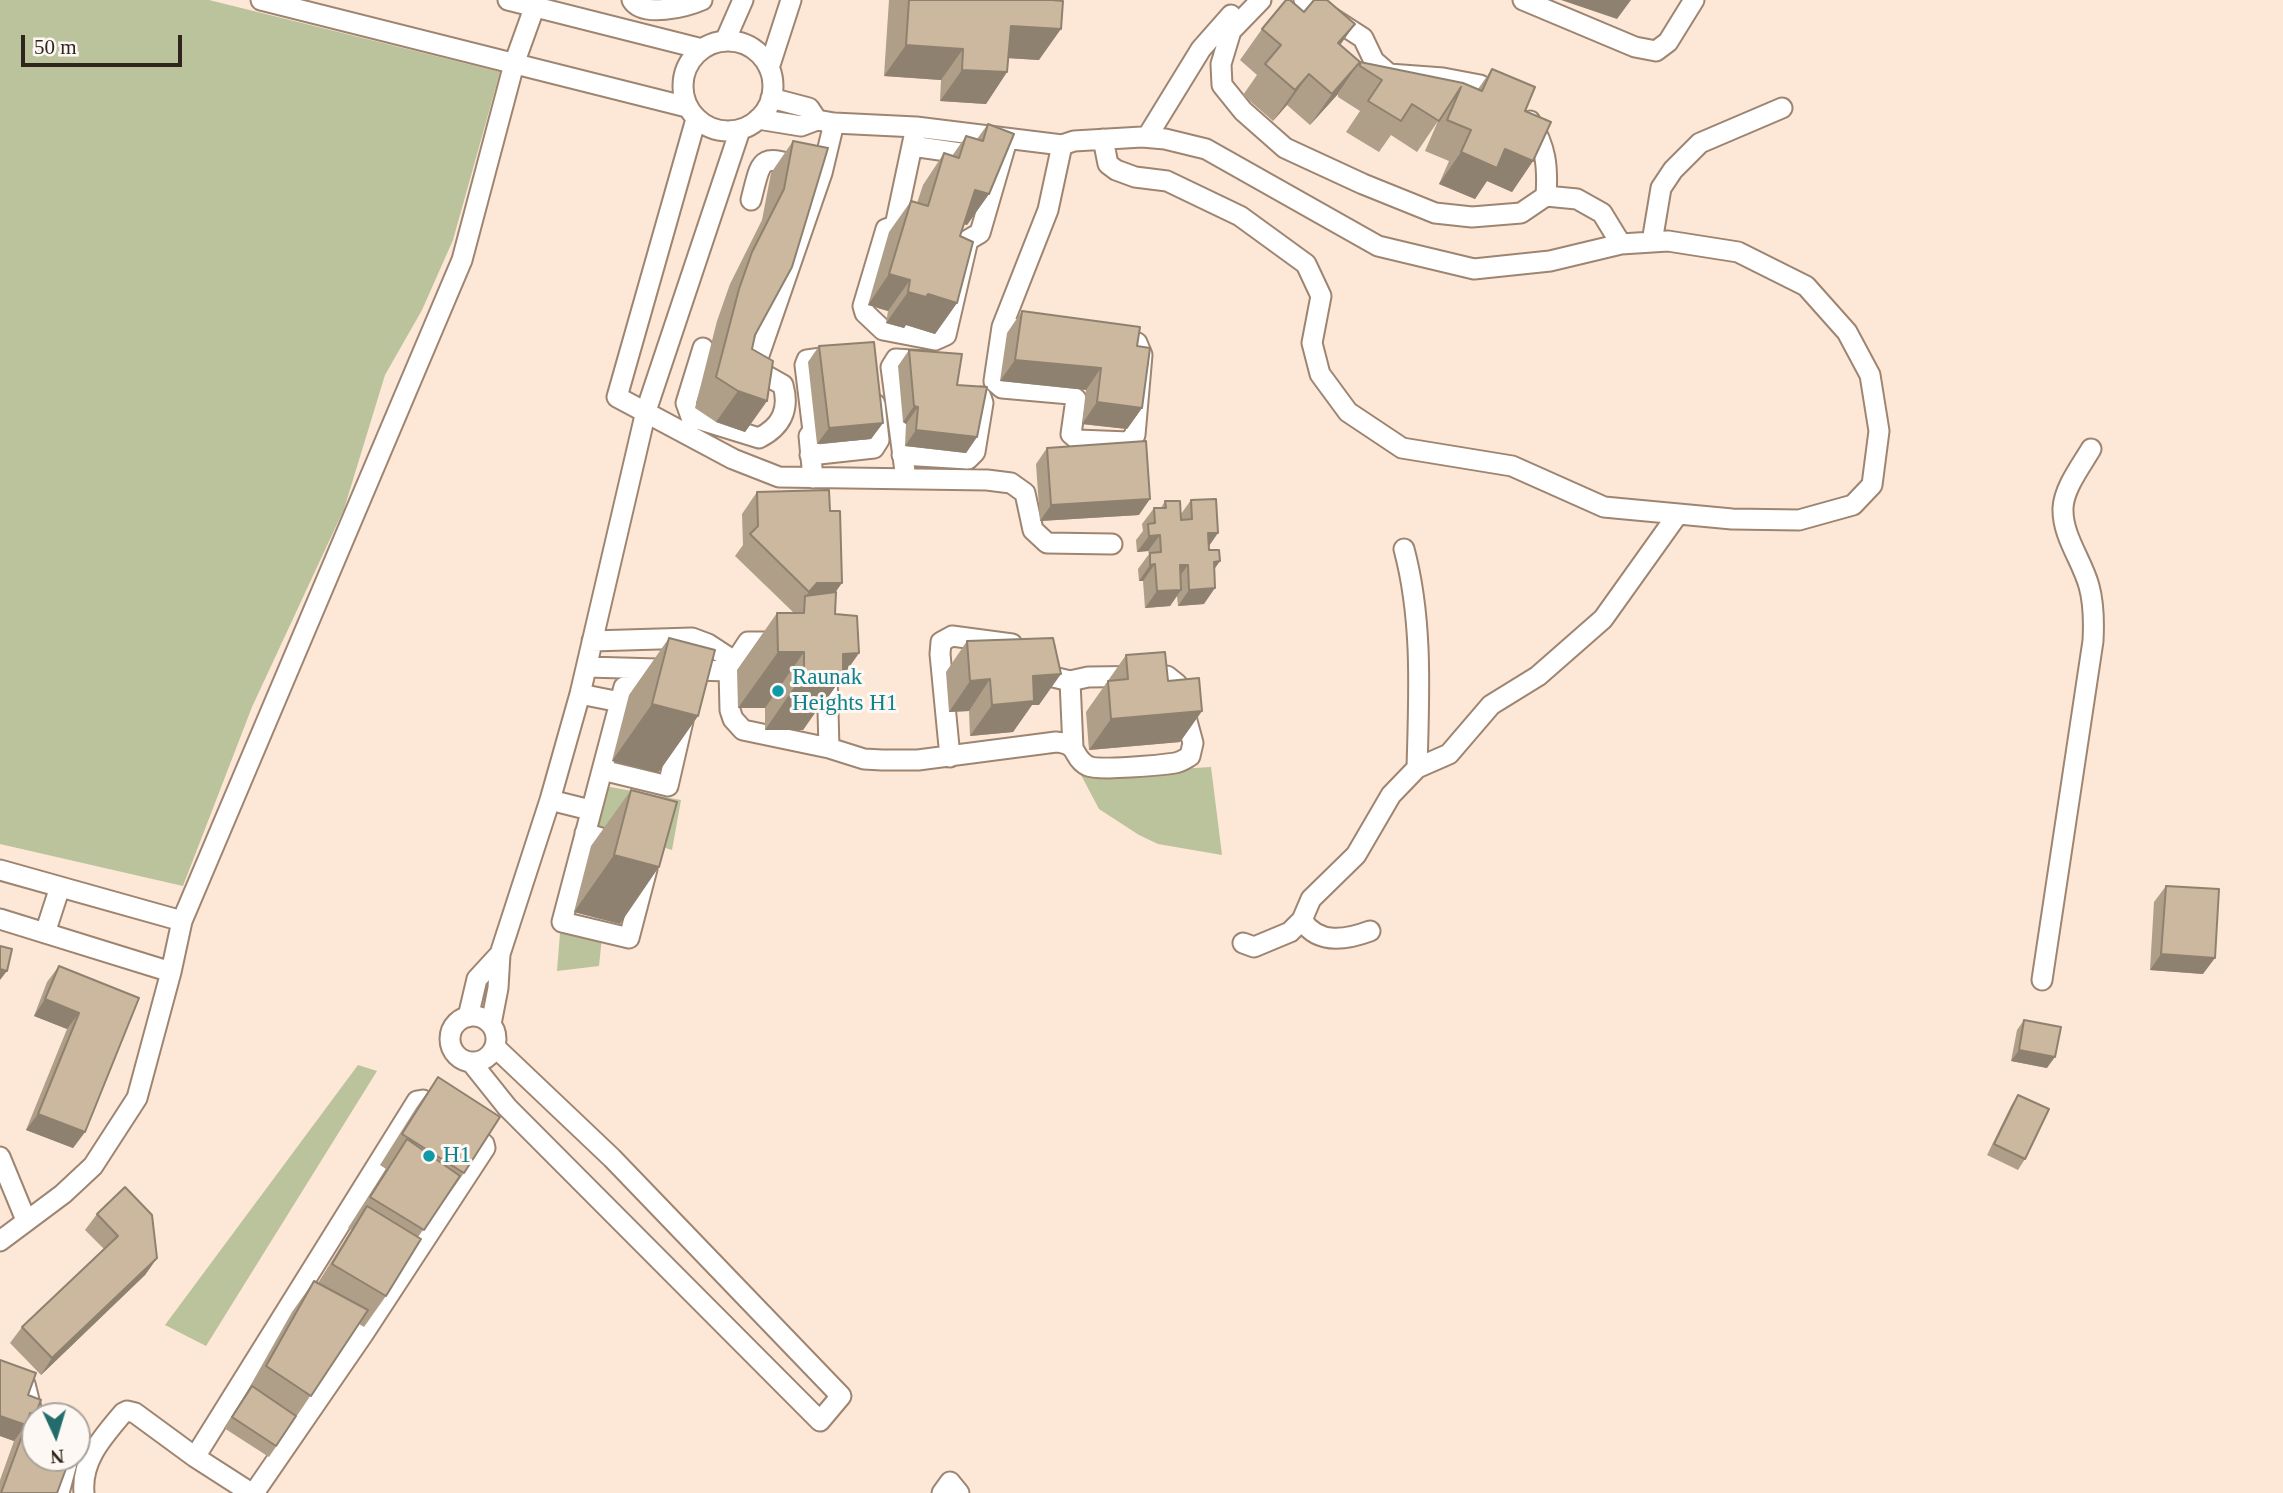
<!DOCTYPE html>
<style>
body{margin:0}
#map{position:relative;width:2283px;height:1493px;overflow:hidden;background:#fde7d6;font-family:Georgia,serif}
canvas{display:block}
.north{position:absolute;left:21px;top:1402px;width:70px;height:70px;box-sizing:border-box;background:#fdf8f3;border:2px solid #aba49d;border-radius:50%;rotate:176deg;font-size:19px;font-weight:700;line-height:28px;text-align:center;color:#2f251c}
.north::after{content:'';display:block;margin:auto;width:24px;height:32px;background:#226d6c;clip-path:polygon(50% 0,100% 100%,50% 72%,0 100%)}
.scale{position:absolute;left:21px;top:35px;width:161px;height:32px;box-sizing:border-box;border:4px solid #2f251c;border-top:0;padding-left:9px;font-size:21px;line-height:24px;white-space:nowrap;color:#2f251c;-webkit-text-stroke:5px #fdf8f3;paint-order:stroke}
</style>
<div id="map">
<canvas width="2283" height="1493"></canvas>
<div class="north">N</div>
<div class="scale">50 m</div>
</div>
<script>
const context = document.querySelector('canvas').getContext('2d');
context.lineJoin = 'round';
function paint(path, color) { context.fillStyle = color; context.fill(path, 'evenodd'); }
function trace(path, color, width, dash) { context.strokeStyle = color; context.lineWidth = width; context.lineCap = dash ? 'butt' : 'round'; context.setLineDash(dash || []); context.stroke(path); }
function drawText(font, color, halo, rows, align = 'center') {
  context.font = font + ' Georgia,serif'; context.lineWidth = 6; context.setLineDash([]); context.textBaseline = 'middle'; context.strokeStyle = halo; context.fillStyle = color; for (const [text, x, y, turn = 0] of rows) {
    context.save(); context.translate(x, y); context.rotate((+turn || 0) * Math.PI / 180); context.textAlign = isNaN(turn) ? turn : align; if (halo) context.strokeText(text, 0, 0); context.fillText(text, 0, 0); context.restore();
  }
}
const green = new Path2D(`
 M0,0H209L500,72L453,240L422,310L385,375L344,509L252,707L183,886L0,844Z
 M1211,767L1222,855L1158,844L1139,835L1099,809L1081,775Z
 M605,786L681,800L672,850L596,826Z
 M560,933L602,937L599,966L557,971Z
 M358,1065L377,1071L206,1346L165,1325Z`);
const minor = new Path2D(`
 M261,0L687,107
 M508,0L702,49
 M632,0C643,18 686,7 702,0
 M1261,0L1231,31L1221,64L1222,85L1243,111L1285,148L1363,184L1435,213L1472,217L1521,213L1546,196L1577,199L1602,213L1621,244
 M1304,0L1363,38L1374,61L1389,74L1443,78L1480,85L1501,98
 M1523,0L1635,47L1656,51L1668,42L1694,0
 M725,41L743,0
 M683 86a45 45 0 1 1 90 0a45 45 0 1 1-90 0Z
 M769,68L791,0
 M771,98L809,108L817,120
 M696,119L617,397L733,459L779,477L987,480L1011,483L1025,493L1033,530L1047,543L1112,544
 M758,119L801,126L817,120L834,123L916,127L1062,145L1074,141L1142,137L1165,139L1206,149L1378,246L1474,269L1550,261L1621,244L1668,241L1738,252L1806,286L1847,332L1870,375L1879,431L1872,485L1853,505L1799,520L1732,519L1604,507L1512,466L1402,448L1348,412L1320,374L1312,343L1321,296L1306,264L1240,216L1167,181L1135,177L1116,170L1108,164L1103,139
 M1530,121C1546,147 1548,166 1546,196
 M916,127L895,226L886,229L863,306L865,313L883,330L935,340L946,335L968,240L980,233L1005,147
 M1147,137L1201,49L1231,15
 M912,146L981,156
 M751,200C762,157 759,154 804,168
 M1652,242L1661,188L1673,170L1700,143L1782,108
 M1002,327L994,381L1002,388L1070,394L1076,399L1071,434L1078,440L1128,442L1135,435L1142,355L1137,343L1111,340
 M1036,331L1002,327L1048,210L1062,145
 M703,348L686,403L691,417L759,438C781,427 790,410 783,385L760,372L756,364L822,173L834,123
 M810,455L874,448L879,440L875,404
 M902,455L968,459L975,452L983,403L981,397
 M813,478L809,436L813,431L805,365L807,360L836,356
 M906,479L891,367L896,359L926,361
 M1404,549C1423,620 1419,695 1417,768
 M592,641L692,638L708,644L734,661
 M783,642H748L729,671L730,710L733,719L743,730L829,748L864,759L882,760H918L1056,742C1081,744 1071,758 1088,766C1098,771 1162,765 1175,763C1181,762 1185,759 1190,756L1193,743L1177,684L1167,676L1088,677L1070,681L1045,675L1036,665
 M587,667L729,671
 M827,674L829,748
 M1070,681L1073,748
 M580,694L620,702
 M950,757L940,654L941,642L952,636L1012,644
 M602,770L668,786L683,721
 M550,800L590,810
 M585,833L621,844
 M647,869L629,938L562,922L624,687L661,688
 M0,870L182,921
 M0,919L171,972
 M1302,920C1318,945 1346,940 1370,931
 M45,933L60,887
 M1243,943L1254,947L1290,932L1302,920L1311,899L1356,855L1391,795L1417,768L1449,754L1491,705L1538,676L1603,619L1678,514
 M2042,980L2093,641C2094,622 2094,604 2089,586C2082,560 2062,536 2063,508C2064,488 2081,466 2091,449
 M450 1039a23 23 0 1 1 46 0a23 23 0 1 1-46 0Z
 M468,1017L477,979L500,954
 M491,1024L498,988L500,954L550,800L580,694L646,411L740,130
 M471,1062L507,1107L820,1421L841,1396L612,1158L495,1047
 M0,1157L26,1220
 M0,1241L63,1194L93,1166L137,1098L171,972L182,921L462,260L514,64L537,0
 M0,1376L25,1384L35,1424
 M195,1457L251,1493
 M59,1493L67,1463L65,1458
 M84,1493C81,1460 103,1437 123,1413L127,1411L135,1413L195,1457L417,1101L423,1100L484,1144L485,1148L364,1333L254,1493
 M942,1493L950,1482L959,1493`);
const wall = new Path2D(`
 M889,0H1052L1039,60L1008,58L1007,72L986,104L940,101L941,80L884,76Z
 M1304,12L1355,24L1340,45L1338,94L1310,125L1287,105L1273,121L1243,95L1257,75L1240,60L1262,29Z
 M1360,62L1478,89L1492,69L1525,111L1533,161L1512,192L1487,181L1475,199L1439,184L1449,161L1425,151L1438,121L1417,152L1391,135L1379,152L1346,132L1360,111L1338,97V94Z
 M988,124L989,194L967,225L964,224L960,236L957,303L935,334L906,325L904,328L886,323L888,311L868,305L889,232L911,201L917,203L923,185L944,153L952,156L966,136L977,139Z
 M793,141L752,349L767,401L745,432L716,422L695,408L717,321L730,284L762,220L771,173Z
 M1022,311L1137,346L1142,408L1127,429L1082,424L1086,390L1000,381L1007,333Z
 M819,346L883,423L871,439L817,444L808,362Z
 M909,350L957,385L977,437L966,453L905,446L906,424L903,422L898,366Z
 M1047,448L1139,515L1040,521L1036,464Z
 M757,492L835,592V614L859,653L819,710H817L803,730H765V708H738L737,670L777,613H793V612L735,556L743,545L742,514Z
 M1191,500L1209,546V550L1220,561L1214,569L1204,604L1178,606L1177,596L1170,606L1145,608L1143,581H1139L1138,569L1149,554L1148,551L1137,552L1136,540L1143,531L1142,524L1154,508H1161L1165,501L1181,514Z
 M669,638L698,716L658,773L612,761L629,695Z
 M967,641L1039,705H1032L1013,732L970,736L969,711L949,712L946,672Z
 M1126,655L1168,681L1202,711L1180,742L1089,750L1086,712Z
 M631,790L620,924L574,912L591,846Z
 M2166,886L2203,974L2150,970L2154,902Z
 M59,966L139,998L85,1132L73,1148L26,1130L67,1029L34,1016L47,982Z
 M2024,1020L2047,1068L2011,1061L2017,1030Z
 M438,1077L464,1173L418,1237L386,1296L364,1327L359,1324L269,1457L224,1428L244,1397L292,1312L314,1281L318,1283L351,1230L348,1228L386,1169L380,1165L416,1108Z
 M2018,1095L2025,1159L2018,1170L1987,1155L2011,1106Z
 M97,1214L157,1258L145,1275L41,1375L10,1343L22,1327L104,1249L85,1230Z
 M0,1360L28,1395V1426L57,1493H0V1480L14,1441L0,1436Z`);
const shadedWall = new Path2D(`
 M1561,0H1631L1617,19Z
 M1355,24L1333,55L1338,43Z
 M1011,26L1061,29L1039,60L989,57Z
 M906,45L963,49L941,80L884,76Z
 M1360,62L1338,94L1310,125L1332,94Z
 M962,70L1007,72L986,104L940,101Z
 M1309,74L1287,105L1273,121L1295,90Z
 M1505,149L1533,161L1512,192L1487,181L1475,199L1439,184L1461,152Z
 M975,190L989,194L967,225L953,221Z
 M889,274L910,280L888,311L868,305Z
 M908,292L928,294L957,303L935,334L906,325L904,328L886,323Z
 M1015,360L1101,368L1086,390L1000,381Z
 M738,391L767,401L745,432L716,422Z
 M1097,402L1142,408L1127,429L1082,424Z
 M914,406L918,407L906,424L903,422Z
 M883,423L871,439L817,444L829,428Z
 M916,430L977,437L966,453L905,446Z
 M1150,499L1139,515L1040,521L1051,505Z
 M1208,533H1218L1207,549Z
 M1160,535L1148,551L1137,552L1149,536Z
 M1220,561L1208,578L1214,562Z
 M1155,564L1143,581H1139L1150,565Z
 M1180,565H1188L1176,581Z
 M817,583H842L827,604L805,597Z
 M1215,588L1204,604L1178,606L1189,590Z
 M1181,590L1170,606L1145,608L1157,591Z
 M778,652H804L765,708H738Z
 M859,653L819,710H817L803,730H765L804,673L843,654Z
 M1061,674L1039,705H1032L1013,732L970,736L992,705L1033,676Z
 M990,679L969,711L949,712L970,681Z
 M652,704L698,716L658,773L612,761Z
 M1202,711L1180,742L1089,750L1111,719Z
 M614,855L659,867L620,924L574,912Z
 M2161,954L2215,958L2203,974L2150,970Z
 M0,969L7,971L0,980Z
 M45,999L79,1013L67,1029L34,1016Z
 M2019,1050L2055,1057L2047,1068L2011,1061Z
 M38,1114L85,1132L73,1148L26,1130Z
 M157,1258L145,1275L41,1375L52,1358Z
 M30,1413L35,1415L24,1432L26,1425L14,1441L0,1436V1416Z`);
const building = new Path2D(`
 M909,0H1052L1063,1L1061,29L1011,26L1007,72L962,70L963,49L906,45Z
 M1286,0H1290L1304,12L1314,0H1327L1355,24L1338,43L1360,62L1332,94L1309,74L1295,90L1265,64L1281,45L1262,29Z
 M1360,62L1463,83L1482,91L1492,69L1535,87L1525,111L1551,122L1533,161L1505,149L1497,168L1461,152L1471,130L1447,120L1461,87L1439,121L1412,104L1401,121L1368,101L1382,80L1360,66Z
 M988,124L1014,134L989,194L975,190L960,236L973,242L957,303L928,294L926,297L908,292L910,280L889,274L911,201L928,206L944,153L959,158L966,136L983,141Z
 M793,141L828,148L792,267L755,335L752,349L773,361L767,401L738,391L716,377L739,289L752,252L784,189Z
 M1022,311L1140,327L1137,346L1150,348L1142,408L1097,402L1101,368L1015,360Z
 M874,342L883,423L829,428L819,346Z
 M909,350L962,354L957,385L987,387L977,437L916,430L918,407L914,406Z
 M1146,441L1150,499L1051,505L1047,448Z
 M829,490L830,511H840L842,583H817L809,592L750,534L758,526L757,492Z
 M1216,499L1218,533H1208L1209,550H1219L1220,561L1214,562L1215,588L1189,590L1188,565H1180L1181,590L1157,591L1155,564L1150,565V553L1161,552L1160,535L1149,536L1148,524L1155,523L1154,508H1166L1165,501H1180L1181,520L1192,519L1191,500Z
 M836,592L835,614L857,616L859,653L843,654V673H804V652H778L777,613H804L805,596Z
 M669,638L715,650L698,716L652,704Z
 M1053,638L1061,674L1033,676L1034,701L992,705L990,679L970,681L967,641Z
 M1165,652L1168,681L1199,678L1202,711L1111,719L1108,681L1128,679L1126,655Z
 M631,790L677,802L659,867L614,855Z
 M2166,886L2219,889L2215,958L2161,954Z
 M0,946L12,949L7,971L0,969Z
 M59,966L139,998L85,1132L38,1114L79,1013L45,999Z
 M2024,1020L2061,1027L2055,1057L2019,1050Z
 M438,1077L500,1117L464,1173L402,1134Z
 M2018,1095L2049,1109L2025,1159L1994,1144Z
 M407,1139L460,1176L424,1230L370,1197Z
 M125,1187L152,1215L157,1258L52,1358L22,1327L118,1236L97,1214Z
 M367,1206L421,1239L386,1296L332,1264Z
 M314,1281L368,1310L311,1396L266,1366Z
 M0,1360L36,1373L28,1395L41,1400L35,1415L30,1413L26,1425L35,1428V1458H70L57,1493H1L26,1425L0,1416Z
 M252,1386L296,1416L276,1446L232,1417Z`);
const markers = [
 [778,691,7,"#0f9aa8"],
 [429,1156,7,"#0f9aa8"]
];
const cultureNames = [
 ["Raunak",792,678],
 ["Heights H1",792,704],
 ["H1",443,1156]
];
paint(green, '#bac39b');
trace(minor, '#9e8571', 23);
trace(minor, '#fff', 19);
paint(wall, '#af9e88');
paint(shadedWall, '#8f816f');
paint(building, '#ccb89e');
trace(building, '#8f816f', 2);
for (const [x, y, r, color] of markers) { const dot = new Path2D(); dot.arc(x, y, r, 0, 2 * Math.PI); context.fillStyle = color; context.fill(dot); trace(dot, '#fdf8f3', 2.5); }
drawText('23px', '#0d838f', '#fdf8f3', cultureNames, 'left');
</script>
